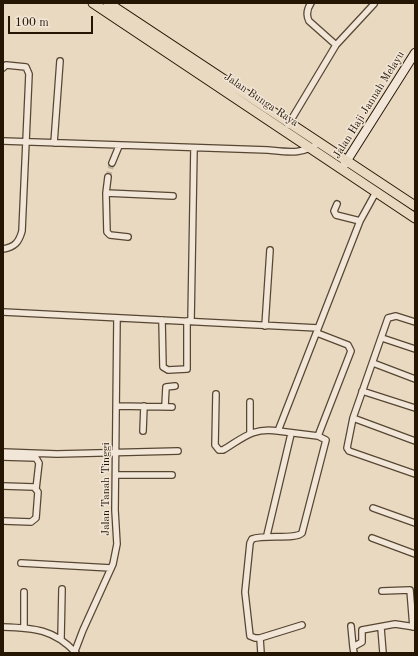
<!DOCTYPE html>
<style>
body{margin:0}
#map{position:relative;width:418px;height:656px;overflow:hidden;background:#e9d9c1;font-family:"Old Standard TT",serif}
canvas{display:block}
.frame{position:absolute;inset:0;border:4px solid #251503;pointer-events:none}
.scale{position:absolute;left:8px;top:16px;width:85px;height:18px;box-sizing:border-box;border:2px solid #251503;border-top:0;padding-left:5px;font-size:12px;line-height:14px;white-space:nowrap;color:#251503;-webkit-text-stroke:3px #f1e6d7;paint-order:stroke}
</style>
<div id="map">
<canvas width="418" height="656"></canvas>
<div class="frame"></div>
<div class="scale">100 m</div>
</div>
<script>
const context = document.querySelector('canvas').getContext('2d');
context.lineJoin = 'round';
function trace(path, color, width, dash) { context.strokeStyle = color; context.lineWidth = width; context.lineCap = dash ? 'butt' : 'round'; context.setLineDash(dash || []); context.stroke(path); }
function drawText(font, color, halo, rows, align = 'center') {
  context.font = font + ' "Old Standard TT",serif'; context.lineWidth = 3; context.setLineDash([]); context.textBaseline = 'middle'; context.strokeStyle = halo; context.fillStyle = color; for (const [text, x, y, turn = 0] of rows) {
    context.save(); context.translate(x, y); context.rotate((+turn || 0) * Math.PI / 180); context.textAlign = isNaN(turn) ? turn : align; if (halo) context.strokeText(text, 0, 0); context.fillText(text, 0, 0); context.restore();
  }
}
const minorTunnel = new Path2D(`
 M108,177L112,163`);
const minor = new Path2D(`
 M336,45L374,4
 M3,68L6,65L26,67L29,74L22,231C19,242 15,247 3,249
 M288,125L336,45L309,21C306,15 307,9 311,3
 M3,141L268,150C288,152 303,155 320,142
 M54,143L60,61
 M112,163L119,146
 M108,177L106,193L107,232L110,235L128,237
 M106,193L173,196
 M337,204L334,211L336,215L360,221
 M3,312L318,328
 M162,320L163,367L168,370L187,369V321
 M191,321L194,148
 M415,322L396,316L388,318L353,418L347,448L349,451L415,474
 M265,326L270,250
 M317,333L348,345L351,351L318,436
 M382,338L415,349
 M373,363L415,379
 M362,391L415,408
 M216,394L215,445L219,450H223C243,438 253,427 278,431
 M250,402V433
 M117,406L172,407
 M165,406L166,387L175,386
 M353,418L415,441
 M143,431L144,406
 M3,452L57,454L178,451
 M3,457L36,458L39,463L36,489
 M116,475H172
 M3,486L34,487L38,492L36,518L31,522L3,521
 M373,508L415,523
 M267,535L291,434
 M372,538L415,554
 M21,563L111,568
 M382,591L410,590L413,627
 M24,592V628
 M351,626L353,647
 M3,627C34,628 54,629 76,653
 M381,628L383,653
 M61,638L62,589
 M260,638L302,625
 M75,651L83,630L113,564L117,544L115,510L117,318
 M261,653L260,638H255L250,636L245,592L250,543L252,539C265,534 295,540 302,533L326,440L318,436L278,431L360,221L376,192
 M354,653L353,647L362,642V630L395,624L415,627`);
const secondary = new Path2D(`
 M344,165L415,53`);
const primary = new Path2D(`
 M93,3L415,218
 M108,3L415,206`);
const streetNames = [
 ["Jalan Bunga Raya",261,100,34],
 ["Jalan Haji Jannah Melayu",369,105,-58],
 ["Jalan Tanah Tinggi",106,489,-90]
];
trace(minorTunnel, '#c2b29b', 5.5, [5.5, 3]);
trace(minor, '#564632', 8);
trace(secondary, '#251503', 10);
trace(primary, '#251503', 11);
trace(minor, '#f1e6d7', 5.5);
trace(secondary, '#f1e6d7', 8);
trace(primary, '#e9d9c1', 9);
drawText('11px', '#251503', '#f1e6d7', streetNames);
</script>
